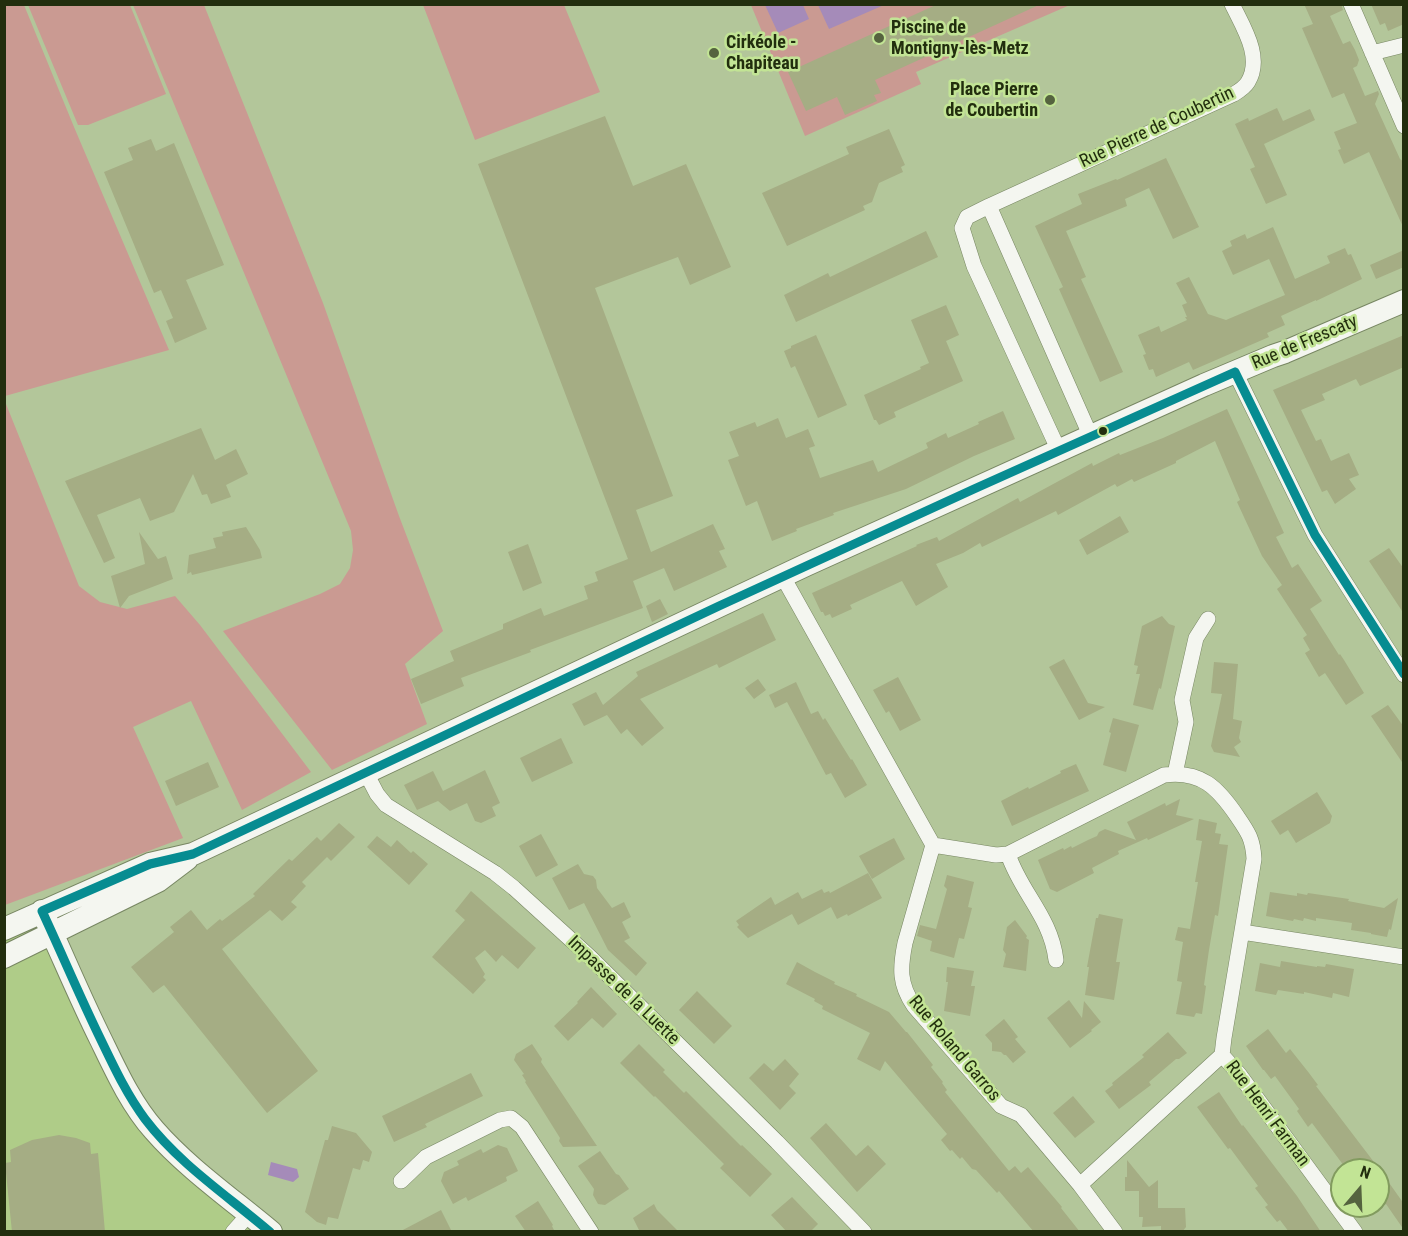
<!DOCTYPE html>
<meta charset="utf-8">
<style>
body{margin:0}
#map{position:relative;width:1408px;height:1236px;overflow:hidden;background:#b3c69a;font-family:"Roboto Condensed",sans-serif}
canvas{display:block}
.frame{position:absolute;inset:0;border:6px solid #222e0e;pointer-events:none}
.north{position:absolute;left:1330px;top:1158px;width:60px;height:60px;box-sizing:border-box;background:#c2e495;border:2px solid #829b5f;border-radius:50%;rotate:19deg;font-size:16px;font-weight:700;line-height:24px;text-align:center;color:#222e0e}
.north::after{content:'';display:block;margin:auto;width:21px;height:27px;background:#55633f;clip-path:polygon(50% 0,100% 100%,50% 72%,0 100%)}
</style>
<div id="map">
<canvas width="1408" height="1236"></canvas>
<div class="frame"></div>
<div class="north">N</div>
</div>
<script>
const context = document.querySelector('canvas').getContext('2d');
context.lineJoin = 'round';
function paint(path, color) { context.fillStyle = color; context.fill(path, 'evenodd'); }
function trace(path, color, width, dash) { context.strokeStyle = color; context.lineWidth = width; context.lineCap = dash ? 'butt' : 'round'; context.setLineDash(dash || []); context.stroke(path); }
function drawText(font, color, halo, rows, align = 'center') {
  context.font = font + ' "Roboto Condensed",sans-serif'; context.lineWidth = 5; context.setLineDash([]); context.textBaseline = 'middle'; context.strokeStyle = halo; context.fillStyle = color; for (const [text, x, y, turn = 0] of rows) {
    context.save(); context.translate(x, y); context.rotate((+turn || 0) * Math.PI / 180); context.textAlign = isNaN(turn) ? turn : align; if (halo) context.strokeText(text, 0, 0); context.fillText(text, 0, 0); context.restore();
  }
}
const built = new Path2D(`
 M42,911L133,1101L271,1231H5L4,929Z`);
const green = new Path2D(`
 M5,4L24,5L74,127L169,350L5,396Z
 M28,5H130L166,94L88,125H78Z
 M133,5H204L323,303L399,516L443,631L405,664L427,724L332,770L223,631L320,594L340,584L350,568L353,550L351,531Z
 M423,5H564L600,92L475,140Z
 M751,5H1070L916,72L921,84L805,136Z
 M4,399L79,586L100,602L127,609L175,596L200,625L311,772L242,810L191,701L133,727L183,838L5,905Z`);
const water = new Path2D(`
 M765,5H803L809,19L778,33Z
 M818,5H884L829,29Z
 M271,1162L297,1169L299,1177L293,1182L268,1175Z`);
const building = new Path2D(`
 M938,4H1041L875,80L881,93L874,95L877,101L845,115L837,97L806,111L788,72Z
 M1304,4H1341L1343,10L1330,16L1343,44L1350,41L1355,50L1359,60L1357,66L1353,68L1365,96L1378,91L1379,94L1375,104L1400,159L1404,162V229L1369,152L1344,164L1338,150L1341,149L1334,132L1357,123L1344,93L1332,98L1302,28L1313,24Z
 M1371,4H1400L1404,13V24L1388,31L1385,23L1380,25Z
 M1277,108L1283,121L1310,109L1315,120L1264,144L1287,195L1266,204L1250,169L1255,167L1235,124L1248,118L1249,121Z
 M605,116L633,186L686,164L731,267L690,285L678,257L595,288L673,496L636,510L651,552L713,524L725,549L719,551L727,567L674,591L664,568L633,581L643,608L530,650L531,652L461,678L464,686L421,704L411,679L454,661L450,651L503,629V624L541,608L544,616L588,599L584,586L598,581L595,572L628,559L478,164Z
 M889,129L905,165L901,167L903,172L879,183L872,202L863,206L865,210L787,246L762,193L849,154L846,147Z
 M151,139L156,151L174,143L224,265L186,280L207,329L175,343L166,321L173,318L161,290L154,293L104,172L133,160L128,148Z
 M1166,158L1199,227L1173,239L1149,188L1125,199L1127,206L1066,231L1086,277L1081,279L1123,372L1100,382L1059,289L1063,287L1035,226L1082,204L1078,194L1116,179L1117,180Z
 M1273,227L1295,279L1330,263L1327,256L1345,248L1348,255L1351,254L1362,279L1316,301V300L1281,316L1285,325L1267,333L1269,337L1193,370L1189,362L1156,377L1153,369L1149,370L1143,355L1146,354L1138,335L1159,326L1161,332L1187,320L1185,317H1187L1182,305L1187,303L1176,283L1189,277L1208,314L1226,320L1285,295L1269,259L1233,275L1222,251L1232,246L1230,241L1245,234L1247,239Z
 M926,231L938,257L796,322L784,295L828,273L830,277Z
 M1404,250V267L1376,279L1370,265Z
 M946,305L959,335L946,341L963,381L894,412L896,417L879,425L876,420H874L864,395L921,369L920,367L929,363L911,320Z
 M816,335L847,405L818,418L795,366L791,368L784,351L791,348V346Z
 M1404,335V367L1360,386L1356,379L1322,394L1325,400L1301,410L1316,441L1321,439L1331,461L1349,453L1359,475L1349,479L1356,489L1335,504L1327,490L1322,492L1273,390Z
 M1227,409L1284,533L1276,537L1292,568L1298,564L1322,601L1310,609L1339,655L1340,654L1344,660L1364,693L1346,705L1325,673L1319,677L1305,653L1310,650L1303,638L1307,635L1277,589L1282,585L1262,556L1237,502L1240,500L1215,441L1176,461V463L1134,482L1132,479L1117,487L1115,484L1058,515L1056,511L982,547L980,543L963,553L936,564L948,587L916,606L902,581L850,605L852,609L832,618L830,614L825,616L823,612H821L812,593L917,546L916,545L937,537L939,541L1018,498L1020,502L1092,463L1093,466L1119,453L1120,455L1163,438Z
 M1003,411L1015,439L974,456L906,489L833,513L834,515L796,529L797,531L772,541L757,501L746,506L728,460L739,456L729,432L755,422L757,427L778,418L786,438L808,429L815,446L809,448L820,478L873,460L878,472L928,448L926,443L946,433L948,438L979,424L978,422Z
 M201,428L215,460L236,449L248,474L226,485L231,497L211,504L207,494L202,495L193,474L174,512L150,521L140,498L97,515L115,558L104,563L65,481Z
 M1120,516L1129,532L1087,555L1079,540Z
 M246,527L260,550L262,558L192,575L191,572L187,574L189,555L216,548L213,538L223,536L222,532Z
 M139,532L158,559L166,556L173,579L129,596L120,608L111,576L145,564Z
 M528,544L542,583L523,591L508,552Z
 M1389,548L1404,569V614L1369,561Z
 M660,599L668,614L652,622L646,606Z
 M763,613L776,640L719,668L717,664L640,699L664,728L642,746L627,729L621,734L607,715L584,726L572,704L596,692L603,705L638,676L636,672Z
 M1162,616L1169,624L1175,626L1161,689L1159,688L1153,710L1133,705L1140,674H1136L1138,666L1134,665L1142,626Z
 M1064,659L1088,703L1105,707L1079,720L1049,667Z
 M1214,662L1238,664L1233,719L1242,721L1239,738L1241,742L1234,747L1240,757L1214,752L1211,746L1222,694L1211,693Z
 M898,677L921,720L900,731L889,711L886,713L873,690Z
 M758,679L766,690L754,699L745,688Z
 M796,682L811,714L818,711L823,720L825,718L851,760L852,759L867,785L845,798L831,773L826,775L787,702L775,708L769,695Z
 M1388,705L1404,727V765L1371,716Z
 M1113,718L1139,725L1126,772L1103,765L1111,733L1109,732Z
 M561,738L573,763L532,782L520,758Z
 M208,762L219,787L176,806L165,781Z
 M1076,764L1089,791L1012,826L1001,801L1028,787L1029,789L1061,773L1060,771Z
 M485,770L500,803L492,807L496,816L481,823L475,821L467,803L450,811L438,801L417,810L404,785L433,771L443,791Z
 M1317,792L1332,816L1330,823L1296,843L1288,830L1280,835L1271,821Z
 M1180,799L1176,815L1194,819L1148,840L1147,838L1118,851L1119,854L1092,868L1094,873L1057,892L1050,889L1038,860L1063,848L1064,850L1071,846L1072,848L1088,840L1097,836L1099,832L1105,829L1136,840L1127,822L1165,803L1166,806Z
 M1199,819L1217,823L1215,833L1221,834L1219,844L1228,845L1218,916L1215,915L1209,950L1204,985L1206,986L1202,1014L1196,1013L1194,1017L1176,1014L1182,982L1177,981L1183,942L1175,940L1178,927L1190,929L1198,882H1195L1202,841L1196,840Z
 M339,823L355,837L331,861L327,857L302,882L306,886L291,902L297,907L282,921L270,910L222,949L318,1071L267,1113L164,985L153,993L131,967L174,932L170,927L191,910L207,930L220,919L222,921L255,896L253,894L289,859L292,861L317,837L321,841Z
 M541,834L558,865L536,877L519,846Z
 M377,836L391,847L397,840L411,853L413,851L428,864L409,885L367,847Z
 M894,838L905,859L872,879L859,856Z
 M578,864L584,874L593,876L596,880L597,888L612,908L624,902L631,917L622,922L630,938L624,941L647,963L636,976L608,950L584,903L569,910L552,878Z
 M868,873L882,898L848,916L847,914L837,919L831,907L798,925L792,914L748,938L737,927L739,925L736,921L771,897L775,905L798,892L802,899L822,889L824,893L829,891L830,893Z
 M947,875L974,882L968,907L972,908L964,939L959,938L954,958L930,951L932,941L917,936L920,925L936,929L947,889L944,886Z
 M471,891L536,948L518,969L502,955L496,962L485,950L475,958L485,974L483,977L486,980L473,994L432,957L465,920L455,911Z
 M1270,892L1297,896V893L1307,895L1308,893L1349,899L1348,901L1384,908L1398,898L1391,930L1389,929L1387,937L1371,934V933L1351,930L1352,923L1316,918V921L1304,918L1303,921L1294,919L1293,921L1266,916Z
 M1099,914L1123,919L1116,962H1120L1114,1000L1085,995L1089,967H1087L1096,918H1098Z
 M1015,920L1027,936L1026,938L1029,940L1026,971L1003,967L1006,954L1003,950L1007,927Z
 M1281,961L1317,967V966L1325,967L1326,964L1354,969L1349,997L1333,993L1332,998L1304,992V994L1278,990L1276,995L1255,991L1260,963L1280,967Z
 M797,962L815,972L835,982L834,984L857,994L856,996L889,1012L906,1032H907L933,1065L931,1067L943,1082L942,1083L947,1090L945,1092L1009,1171L1015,1166L1021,1173L1028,1167L1062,1207L1061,1208L1080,1232H1034L999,1191L997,1193L976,1170L972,1169L962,1157L960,1159L952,1150L950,1151L941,1140L947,1134L885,1061L880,1071L857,1059L870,1033L822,1009L823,1006L814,1001L815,999L786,984Z
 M947,967L974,971L971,986H975L970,1016L944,1011L948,982H946Z
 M591,987L617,1014L603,1028L592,1018L568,1041L554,1026L578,1003L577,1002Z
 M697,991L732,1026L714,1044L679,1010Z
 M1069,1000L1082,1018L1084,1001L1101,1022L1091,1030L1092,1031L1070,1048L1047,1018Z
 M1004,1019L1018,1037L1015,1039L1026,1052L1013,1063L1006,1055H1004L1001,1052L992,1051V1043L985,1035Z
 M1268,1029L1286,1053L1290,1049L1309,1073L1318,1085L1316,1086L1380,1170L1404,1204V1230L1386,1204L1378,1210V1170H1347L1312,1123L1308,1127L1297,1111L1299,1109L1275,1076L1271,1079L1264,1070H1263L1246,1046Z
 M1168,1032L1187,1053L1179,1059H1176L1149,1082L1151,1085L1119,1109L1105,1091L1113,1085L1112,1083L1144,1057L1142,1055Z
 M532,1044L542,1059L541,1062L597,1146L563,1147L559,1141L560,1138L525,1082L526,1081L522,1075L524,1074L514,1060L516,1054Z
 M639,1044L665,1070L663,1072L684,1093L686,1091L741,1146L742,1145L772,1174L750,1197L720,1168L724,1164L655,1096L654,1097L620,1063Z
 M785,1059L799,1074L789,1086L796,1093L780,1110L749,1078L764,1063L773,1071Z
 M471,1073L483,1096L425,1124L427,1127L394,1142L382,1116Z
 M1219,1092L1242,1126L1243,1125L1297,1196L1321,1232H1289L1280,1220L1277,1222L1265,1207L1268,1205L1255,1188L1258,1186L1230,1148L1228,1149L1197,1107Z
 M1073,1096L1095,1122L1075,1138L1053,1113Z
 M826,1123L856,1156L868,1145L886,1164L857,1192L810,1138Z
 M332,1126L356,1133L372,1152L369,1162L363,1160L360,1170L353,1168L338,1219L328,1217L326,1225L317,1222L305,1212L325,1140H328Z
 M59,1135L76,1138L90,1143L91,1154L98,1153L105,1232H12L5,1163L11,1162L10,1150L32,1140Z
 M498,1145L507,1148L518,1171L506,1177L507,1181L468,1201L466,1197L453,1204L441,1181L444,1172L459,1165L457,1161L481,1149L483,1153Z
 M600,1151L616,1174L619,1175L629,1189L605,1205L598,1204L593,1195L594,1189L578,1166Z
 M1127,1160L1149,1187L1158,1180V1208H1185L1186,1227L1182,1232H1161V1226L1142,1227L1143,1217H1139V1191H1125V1177H1127Z
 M792,1197L818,1224L810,1232H787L771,1215Z
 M538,1201L553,1225L552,1226L555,1232H526L515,1216Z
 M654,1204L657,1210L679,1232H640L633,1218Z
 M441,1210L452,1232H399Z`);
const street = new Path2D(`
 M1351,4L1404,126
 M1372,53L1404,45
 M989,206L1234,94C1239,91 1245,87 1248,82C1263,57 1243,27 1232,4
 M1235,372L1315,535L1404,675
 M1059,451L974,266L962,228L967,217L989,206L1091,437
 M783,577L933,845L905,943C900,968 899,984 914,1006L1001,1106L1021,1115L1080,1185L1115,1232
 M366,773L377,794L386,805L495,873L514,888L591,958L777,1142L864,1232
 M1175,774L1186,722L1182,700L1196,638L1208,619
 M933,845L996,855L1008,854L1164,775C1201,770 1218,788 1237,816C1248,832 1253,839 1254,859L1224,1038L1222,1055L1239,1074L1355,1232
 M1008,854C1021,893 1051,917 1056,960
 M1242,932L1404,957
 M401,1181L426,1157L500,1120L511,1118L522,1127L591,1232
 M1080,1185L1222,1055
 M233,1232L249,1214`);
const secondary = new Path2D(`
 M42,911C62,954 80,998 101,1040C116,1071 131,1104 154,1130C187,1168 233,1200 271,1232
 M4,929L150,864L193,854L806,565L1204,385L1273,356L1285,352L1404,301
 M4,957L158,881L187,859`);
const bus1 = new Path2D(`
 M1235,372L1315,535L1404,674
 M270,1232C228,1196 179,1164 145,1119C127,1095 114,1067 101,1040C80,997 62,954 42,911L150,864L193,854L719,606L974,489L1235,372`);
const markers = [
 [879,38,6,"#55633f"],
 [714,53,6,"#55633f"],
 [1050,100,6,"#55633f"],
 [1103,431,5,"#222e0e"]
];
const poiNames = [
 ["Piscine de",891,28],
 ["Montigny-lès-Metz",891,49],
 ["Cirkéole -",726,43],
 ["Chapiteau",726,64],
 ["Place Pierre",1038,90,"right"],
 ["de Coubertin",1038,111,"right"]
];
const streetNames = [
 ["Rue Pierre de Coubertin",1157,128,-25],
 ["Rue de Frescaty",1305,343,-23],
 ["Impasse de la Luette",623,991,44],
 ["Rue Roland Garros",954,1049,50],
 ["Rue Henri Farman",1267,1114,53]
];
paint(built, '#afcc88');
paint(green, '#ca9a92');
paint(water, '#a58bb9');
paint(building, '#a5ad84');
trace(street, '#778662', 16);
trace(secondary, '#778662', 24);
trace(street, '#f4f6f0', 15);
trace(secondary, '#f4f6f0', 22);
trace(bus1, '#078c91', 9);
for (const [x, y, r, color] of markers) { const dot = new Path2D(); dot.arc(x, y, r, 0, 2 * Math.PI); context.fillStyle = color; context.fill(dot); trace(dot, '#c2e495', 2); }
drawText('bold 18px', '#222e0e', '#c2e495', poiNames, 'left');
drawText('18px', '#222e0e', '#c2e495', streetNames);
</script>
